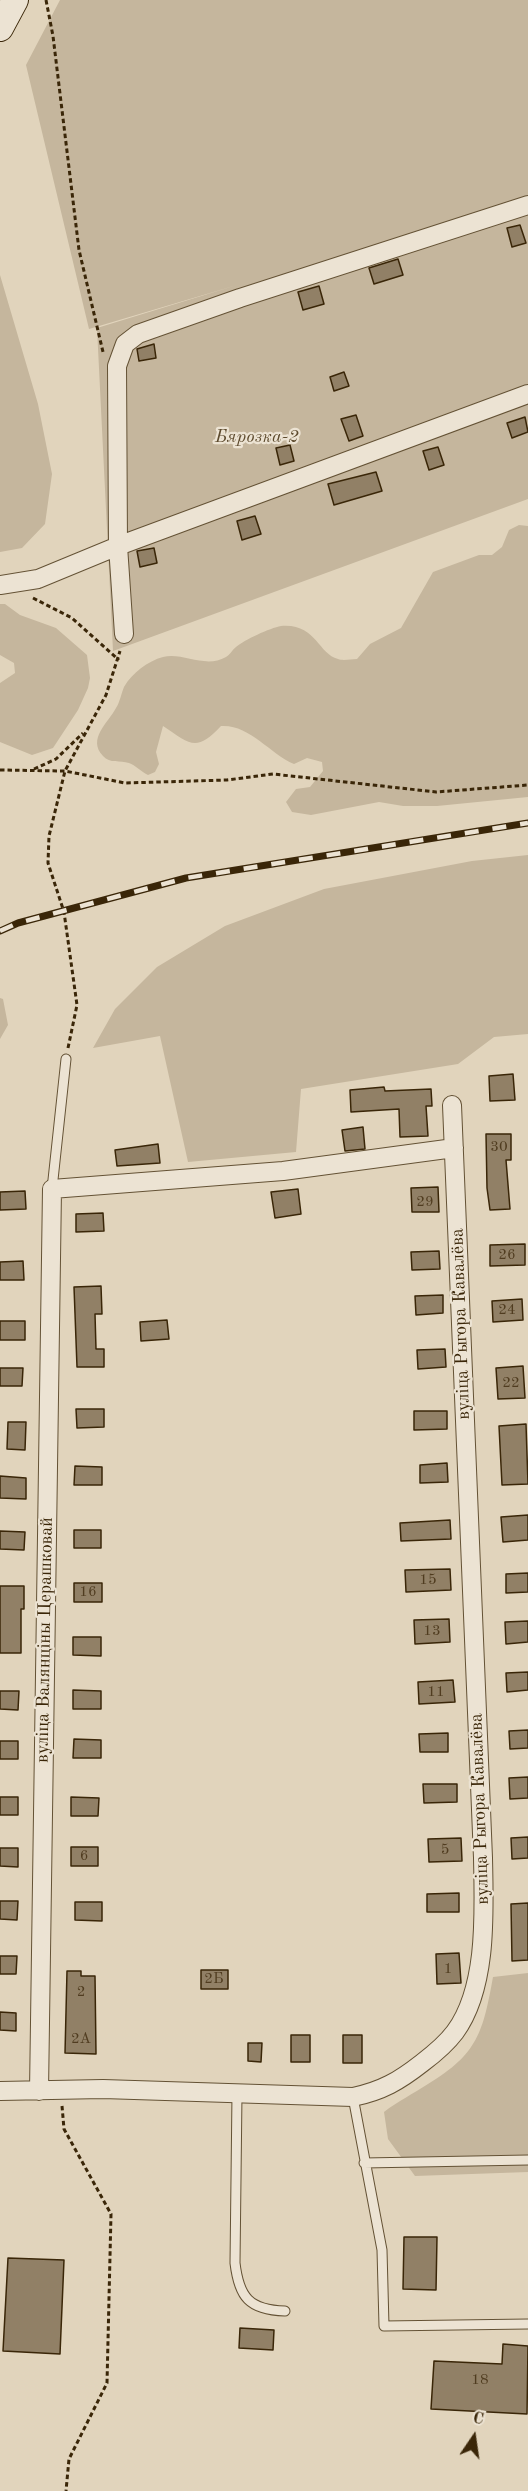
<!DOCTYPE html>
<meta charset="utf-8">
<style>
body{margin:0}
#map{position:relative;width:528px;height:2491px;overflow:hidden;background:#e1d4bc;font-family:"Old Standard TT",serif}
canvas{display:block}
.north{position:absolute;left:444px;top:2407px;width:60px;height:60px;-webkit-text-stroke:4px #ece3d3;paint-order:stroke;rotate:13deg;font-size:16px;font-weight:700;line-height:24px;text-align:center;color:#3a2608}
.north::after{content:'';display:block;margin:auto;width:21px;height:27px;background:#3a2608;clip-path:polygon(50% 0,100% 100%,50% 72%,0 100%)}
</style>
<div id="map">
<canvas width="528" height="2491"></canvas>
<div class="north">С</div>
</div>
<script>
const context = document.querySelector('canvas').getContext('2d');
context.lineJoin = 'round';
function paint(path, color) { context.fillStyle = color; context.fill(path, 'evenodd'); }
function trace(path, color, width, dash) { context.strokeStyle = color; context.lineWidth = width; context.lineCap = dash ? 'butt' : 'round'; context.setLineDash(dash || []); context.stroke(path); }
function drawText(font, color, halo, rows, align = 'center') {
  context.font = font + ' "Old Standard TT",serif'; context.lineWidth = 4.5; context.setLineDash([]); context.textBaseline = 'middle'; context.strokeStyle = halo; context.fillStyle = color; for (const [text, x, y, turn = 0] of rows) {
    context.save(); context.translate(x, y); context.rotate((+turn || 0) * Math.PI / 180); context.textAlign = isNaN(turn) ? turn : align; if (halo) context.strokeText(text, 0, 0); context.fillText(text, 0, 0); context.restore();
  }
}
const green = new Path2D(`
 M60,0H528V499L113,651L97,328L237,285L89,329L26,65Z
 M0,275L38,404L52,474L45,524L22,548L0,552Z
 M519,525L528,526V797L437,806H403L379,802L311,815L292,812L286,802L296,789L310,787L323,771L322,762L307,758L294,764C269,753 249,724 221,726C196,753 190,744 163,726L156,752L159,764L155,772L148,775C142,772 135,765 129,763C120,760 110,764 103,756C87,739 108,723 116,708C120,702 121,694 124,687C132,673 148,661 163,657C183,652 205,669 226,657C230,655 232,650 236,647C244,640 270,628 281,626C316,623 318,654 338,659C343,661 351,659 357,659L370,644L401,628L433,572L479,555H492L502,547L509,530Z
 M0,604H5L20,615L56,628L87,655L90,678L88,688L78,710L53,748L32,755L0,742V683L15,673L14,663L0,655Z
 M528,855V1034L494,1037L458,1064L301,1089L296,1152L188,1162L160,1036L93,1048L115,1009L157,967L225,926L324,889L472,861Z
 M0,998L3,999L8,1025L0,1039Z
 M528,1973V2172L415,2176L388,2139L384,2112C398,2101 413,2094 428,2084C478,2054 483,2032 493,1977Z`);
const building = new Path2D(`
 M520,225L526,243L512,247L507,228Z
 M398,259L403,275L374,284L369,268Z
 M319,286L324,304L303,310L298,292Z
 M154,344L156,358L139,361L137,349Z
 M344,372L349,386L334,391L330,377Z
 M356,415L363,436L349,441L341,419Z
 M525,417L528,432L512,438L507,423Z
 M290,445L294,461L280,465L276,448Z
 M438,447L444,465L429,470L423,451Z
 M376,472L382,491L334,505L328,484Z
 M255,516L261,534L242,540L237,521Z
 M154,548L157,563L140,567L137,551Z
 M513,1074L515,1100L490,1101L489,1076Z
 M384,1087L385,1091L431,1089L432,1106H426L428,1136L400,1137L399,1109L351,1112L350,1090Z
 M363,1127L365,1149L345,1151L342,1130Z
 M486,1134H511V1160H506L510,1209L490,1210L487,1188Z
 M158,1144L160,1163L117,1166L115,1150Z
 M438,1187L439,1212H412L411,1188Z
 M298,1189L301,1214L275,1218L271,1192Z
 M25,1191L26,1209L0,1210V1192Z
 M103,1213L104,1231L76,1232V1214Z
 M525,1244V1265L490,1266V1245Z
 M439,1251L440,1269L412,1270L411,1252Z
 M23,1261L24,1280H0V1262Z
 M101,1286L102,1314H95L96,1349H104V1367H77L74,1287Z
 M443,1295V1313L416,1315L415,1296Z
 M522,1299L523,1320L493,1322L492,1301Z
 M167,1320L169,1339L141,1341L140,1322Z
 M0,1321H25V1340H0Z
 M445,1349L446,1367L418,1369L417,1350Z
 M523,1366L525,1398L498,1399L496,1368Z
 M0,1368H23L22,1386H0Z
 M76,1409H104V1427L77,1428Z
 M414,1411H447V1429L414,1430Z
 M8,1422H26L25,1450L7,1449Z
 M526,1424L528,1484L502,1485L499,1426Z
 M447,1463L448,1482L420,1483V1465Z
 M75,1466L102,1467V1485H74Z
 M0,1476L26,1478V1499L0,1498Z
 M528,1515V1540L503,1542L501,1517Z
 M450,1520L451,1539L401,1541L400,1523Z
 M74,1530H101V1548H74Z
 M0,1531L25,1532L24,1550L0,1549Z
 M450,1569L451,1590L406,1592L405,1570Z
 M528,1573V1592L506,1593V1574Z
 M74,1583H102V1602H74Z
 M0,1586H24V1609H21V1653H0Z
 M449,1619L450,1642L415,1644L414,1620Z
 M528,1621V1642L506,1644L505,1622Z
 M73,1637H101V1656L73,1655Z
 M528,1672V1690L507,1692L506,1673Z
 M453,1680L455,1702L419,1704L418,1682Z
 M73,1690L101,1691V1709H73Z
 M0,1691H19L18,1710L0,1709Z
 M528,1730V1748L510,1749L509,1731Z
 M448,1733V1752H420L419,1734Z
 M74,1739L101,1740V1758H73Z
 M0,1741H18V1759H0Z
 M528,1777V1798L510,1799L509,1778Z
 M423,1784H457V1802L424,1803Z
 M0,1797H18V1815H0Z
 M71,1797L99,1798L98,1816H71Z
 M528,1837V1858L512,1859L511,1838Z
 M461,1838L462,1861L429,1862L428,1839Z
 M71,1847H98V1866H71Z
 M0,1848H18V1867L0,1866Z
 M459,1893V1912H427V1894Z
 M0,1901H18L17,1920L0,1919Z
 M75,1902H102V1921L75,1920Z
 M528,1903V1960L512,1961L511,1904Z
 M459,1953L461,1983L437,1984L436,1954Z
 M0,1956H17L16,1974H0Z
 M201,1970H228V1989H201Z
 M67,1971H81V1976H95L96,2054L65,2053Z
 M0,2012L16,2013V2031L0,2030Z
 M291,2035H310V2062H291Z
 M343,2035H362V2063H343Z
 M248,2043H262L261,2062L248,2061Z
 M404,2237H437L436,2290L403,2289Z
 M8,2258L64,2260L60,2354L3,2351Z
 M240,2328L274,2330L273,2350L239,2348Z
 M503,2344L528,2346L527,2414L431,2409L434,2361L502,2364Z`);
const path = new Path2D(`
 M46,0L53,36L79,250L103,352
 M33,598L72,618L119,660
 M34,769L56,759L83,733
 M0,770L65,771L125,783L227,780L273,774L436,792L528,785
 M68,1048L77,1005L64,912L48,863L49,836L65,771L106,695L120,651
 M62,2106L64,2129L111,2214L107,2383L69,2459L66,2491`);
const lane = new Path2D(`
 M52,1189L66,1059
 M237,2094L235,2263C239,2297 249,2310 285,2311
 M353,2097L382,2250L384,2326L528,2324
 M364,2163L528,2160`);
const street = new Path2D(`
 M0,585L38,579L118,546L528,394
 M124,634L118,546L117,366L125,344L138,334L240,298L528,205
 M0,2091L103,2089L353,2097C382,2091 399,2081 422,2063C434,2054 446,2044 455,2032C488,1987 484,1911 483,1858L452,1105
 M39,2091L52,1189L283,1171L454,1148`);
const secondary = new Path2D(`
 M0,28L15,0`);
const rail = new Path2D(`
 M0,931L18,923L186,878L528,823`);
const numberNames = [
 ["30",499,1147],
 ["29",425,1202],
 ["26",507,1255],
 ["24",507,1310],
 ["22",511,1383],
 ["15",428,1580],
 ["16",88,1592],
 ["13",432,1631],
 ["11",436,1692],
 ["5",445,1850],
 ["6",84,1856],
 ["1",448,1969],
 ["2Б",214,1979],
 ["2",81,1992],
 ["2А",81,2039],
 ["18",480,2380]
];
const parkNames = [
 ["Бярозка-2",257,437]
];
const streetNames = [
 ["вуліца Рыгора Кавалёва",461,1324,-92],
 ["вуліца Валянціны Церашковай",45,1640,-89],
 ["вуліца Рыгора Кавалёва",480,1809,-92]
];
paint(green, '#c5b69d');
paint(building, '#918066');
trace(building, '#3a2608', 1.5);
trace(lane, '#645235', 11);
trace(street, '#645235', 20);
trace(secondary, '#3a2608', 28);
trace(path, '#3a2608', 3, [4.5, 3]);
trace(lane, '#ece3d3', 9);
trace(street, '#ece3d3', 18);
trace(secondary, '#ece3d3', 26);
trace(rail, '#3a2608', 7);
trace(rail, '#ece3d3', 4.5, [14]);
drawText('15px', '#503c20', null, numberNames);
drawText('italic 18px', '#5d4a2d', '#ece3d3', parkNames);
drawText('18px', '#3a2608', '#ece3d3', streetNames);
</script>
